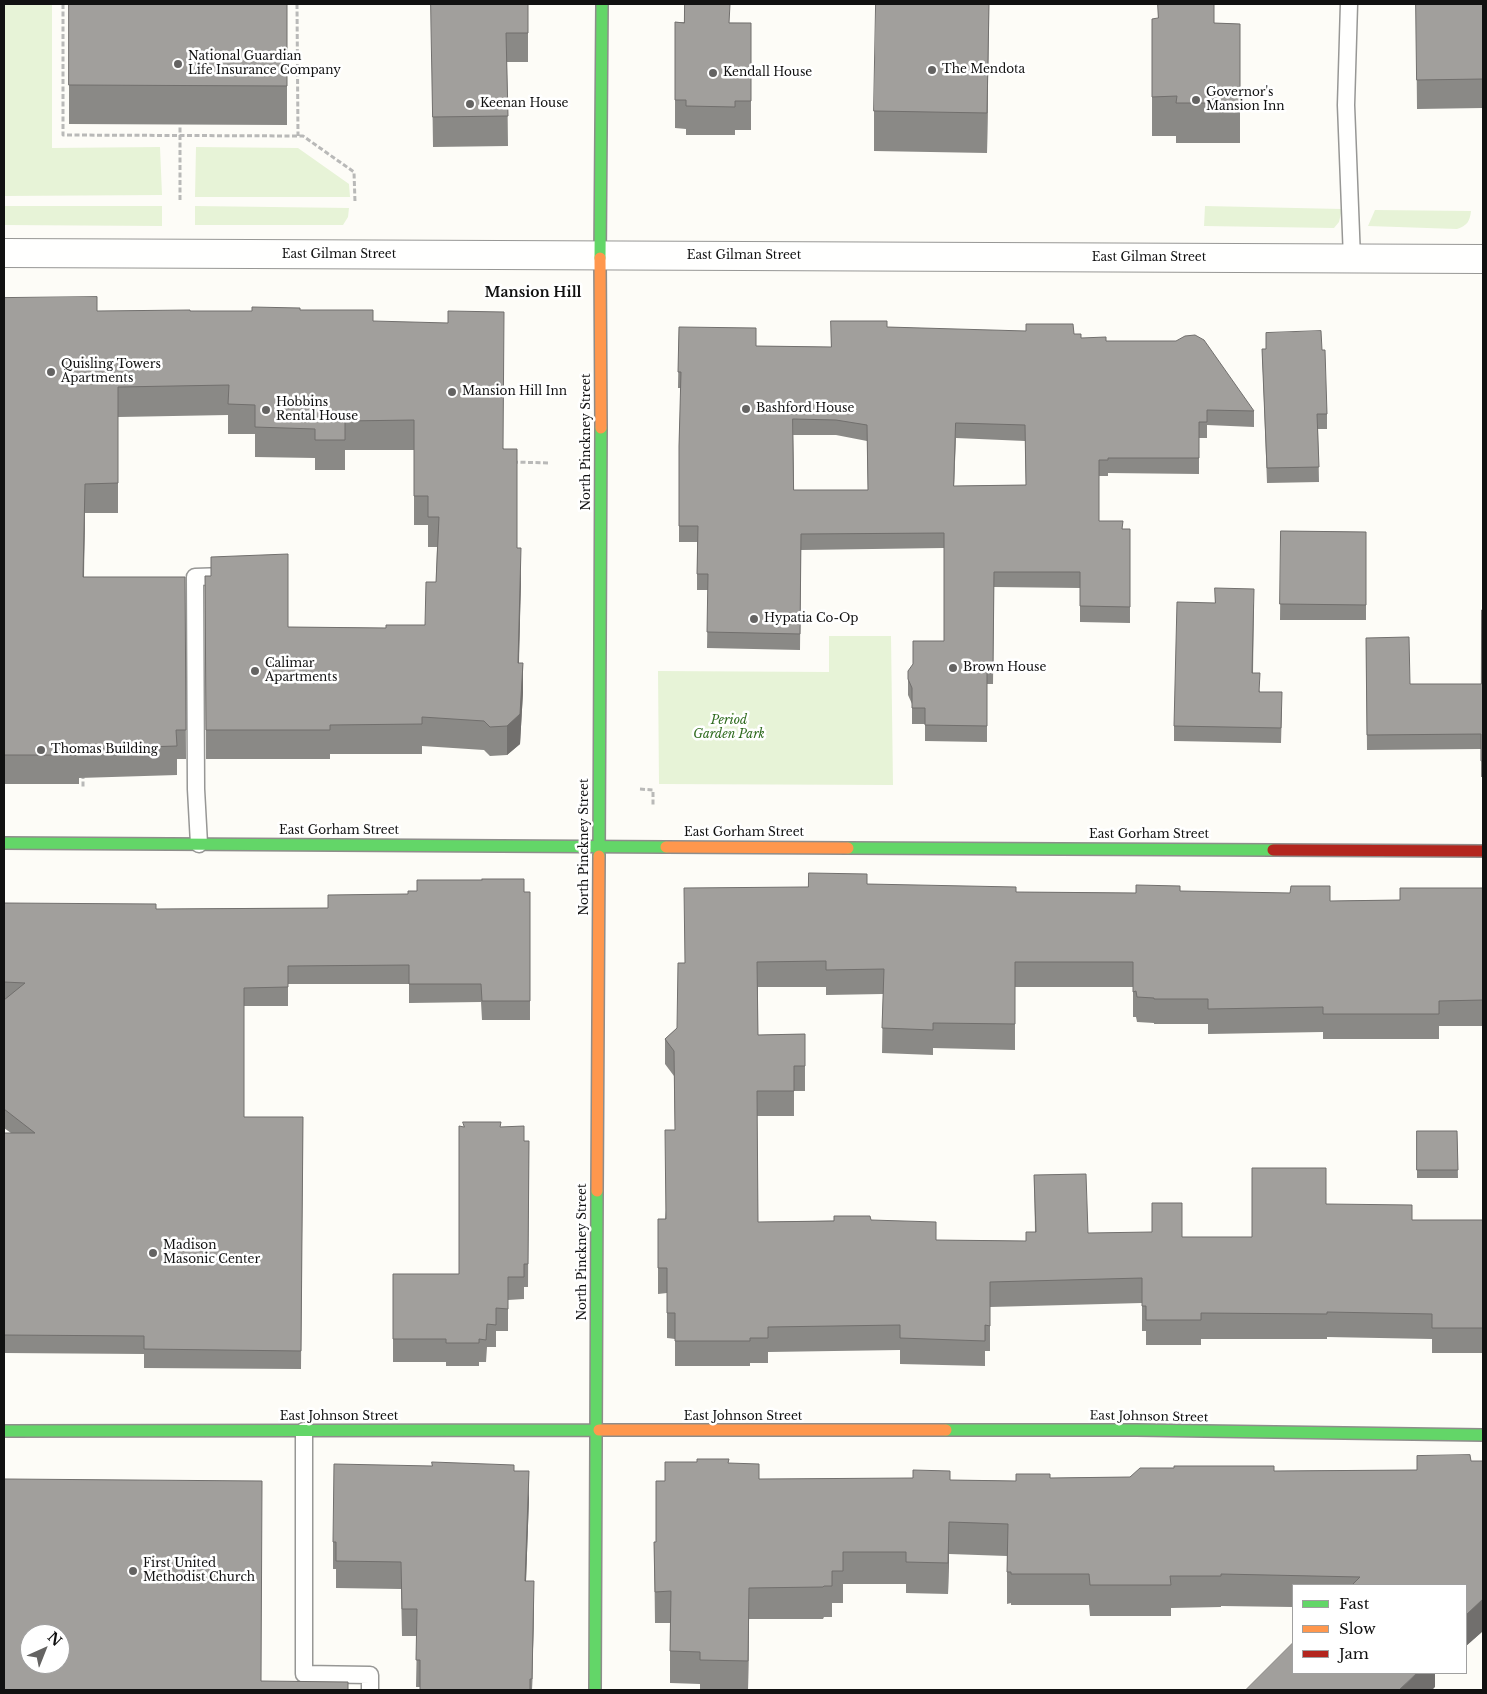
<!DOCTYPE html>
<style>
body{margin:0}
#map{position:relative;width:1487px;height:1694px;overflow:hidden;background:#fdfcf7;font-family:"Libre Baskerville",serif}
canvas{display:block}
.frame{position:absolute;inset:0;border:5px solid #111;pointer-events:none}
.legend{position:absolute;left:1292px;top:1584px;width:175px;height:90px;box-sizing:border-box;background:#fff;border:1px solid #a0a0a0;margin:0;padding:6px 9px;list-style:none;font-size:15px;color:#111}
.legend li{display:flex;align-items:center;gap:10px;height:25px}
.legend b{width:25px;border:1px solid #a0a0a0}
.north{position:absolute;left:20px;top:1624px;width:50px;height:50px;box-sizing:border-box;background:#fff;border:1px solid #a0a0a0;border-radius:50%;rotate:44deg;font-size:14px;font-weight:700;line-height:20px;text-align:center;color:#111}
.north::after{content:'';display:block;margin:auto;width:18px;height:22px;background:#646362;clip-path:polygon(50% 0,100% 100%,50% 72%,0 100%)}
</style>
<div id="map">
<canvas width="1487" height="1694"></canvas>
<div class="frame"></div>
<ul class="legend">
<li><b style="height:6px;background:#63d668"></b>Fast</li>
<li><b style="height:6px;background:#ff974d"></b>Slow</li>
<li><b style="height:6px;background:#b3261e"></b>Jam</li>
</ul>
<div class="north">N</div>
</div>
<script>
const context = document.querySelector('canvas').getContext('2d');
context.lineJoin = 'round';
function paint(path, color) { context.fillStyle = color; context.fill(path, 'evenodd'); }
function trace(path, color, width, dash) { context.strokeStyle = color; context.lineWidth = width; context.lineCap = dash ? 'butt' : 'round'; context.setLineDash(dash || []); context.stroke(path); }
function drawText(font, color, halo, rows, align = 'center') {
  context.font = font + ' "Libre Baskerville",serif'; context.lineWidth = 5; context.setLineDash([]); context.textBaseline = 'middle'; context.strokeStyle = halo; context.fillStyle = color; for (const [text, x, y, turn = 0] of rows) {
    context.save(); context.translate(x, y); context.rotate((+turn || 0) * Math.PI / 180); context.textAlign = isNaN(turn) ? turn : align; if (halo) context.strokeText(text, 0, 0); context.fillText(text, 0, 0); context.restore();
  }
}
const green = new Path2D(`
 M4,4H52V148L160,147L162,195L4,196Z
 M196,147L298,148L349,184L350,197H195Z
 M4,206H162V226L4,225Z
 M195,206L349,208L348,217L343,225H195Z
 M1205,206L1342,209L1339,222L1334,228L1204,226Z
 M1375,210L1471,211C1470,221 1467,226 1457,229L1368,226Z
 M829,636H891L893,785L659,784L658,671L829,672Z`);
const path = new Path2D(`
 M63,4V135L303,136L354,172L355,202
 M297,4L298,136
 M180,200V125
 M513,462L550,463
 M83,774V789
 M640,789L653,790V806`);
const lane = new Path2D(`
 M1349,4L1346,105L1352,259
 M199,844L196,789L195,577L226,576
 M304,1431V1674L370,1675V1690`);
const street = new Path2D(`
 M4,253L1483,259`);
const fast = new Path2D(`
 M600,258L602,4
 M4,843L666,847
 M848,848L1273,850
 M599,856L601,428
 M946,1430H1136L1483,1435
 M4,1431L599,1430
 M595,1690L597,1191`);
const slow = new Path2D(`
 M600,258L601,428
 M666,847L848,848
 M597,1191L599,856
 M599,1430H946`);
const jam = new Path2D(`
 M1273,850L1483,851`);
const wall = new Path2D(`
 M69,4H287V125L69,124Z
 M431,4H528V62H507L508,146L433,147Z
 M989,4L987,153L874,151V111Z
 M1416,4H1483V108L1417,109Z
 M1152,19L1214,23L1240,24V143H1176V136H1152Z
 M675,22L751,23V130H735V135H686V129L675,128Z
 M4,298L97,311H252L300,310L373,321L504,449L521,578L519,663L523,692L520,744L507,755L490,756L484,750L422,746V754H330V759H206L205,576L288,627L386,628L425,625L436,582L437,547H428V525H414V450H345V470H315V458L255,457V434H228V415L118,417V513H85L84,577H185L186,759H177V775L79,778V784H4Z
 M679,327L756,346L831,347L887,327L1074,334L1081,338L1106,341L1254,411V427L1207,425V438H1199V474L1108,473V476H1099V521L1123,529H1130V623L1080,622V588L994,587L993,684H987V742L925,741V724H912V704L908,695V671L944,641V548L801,550L800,650L707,648L708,590H697V542H679V446L681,388H678ZM793,435H836L867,441L868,490H794ZM956,438L1025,441L1026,485L954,486Z
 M1262,349L1322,350L1327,414V429H1318L1319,482L1267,483Z
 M1281,531L1366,532V620H1280Z
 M1254,604L1253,673L1260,692L1282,708L1281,743L1174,741V726Z
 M1483,610V777H1481V749L1367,750L1366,638L1410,684H1481Z
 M867,884L1016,892L1136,893L1180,891L1330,901L1400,900L1483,888V1026H1439V1039H1323V1032L1208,1034V1024H1154V1023L1137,1022L1136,1017H1133V987H1015V1050L933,1048V1055L882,1053L883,994L826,995V987H758V1035L805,1034V1091H794V1116H757L758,1222L871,1220L936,1240L1026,1241L1035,1232L1034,1175L1088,1233L1182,1237H1252L1326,1204L1412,1220H1483V1353H1432V1339L1327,1337V1339H1201V1345H1146V1331H1142V1303L990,1307V1351H985V1366L900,1364V1350L768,1352V1363H750V1366H675V1339L667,1338V1293L658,1294V1219H665L675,1130L674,1076L665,1064V1039L677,1028L808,887Z
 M530,892V1020H482L481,1002L409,1003V984H288V1006H244V1117H303L301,1369L144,1368V1354L4,1353V1133H11L4,1128V903L156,909L328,908L408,894Z
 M501,1127L524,1141H529L528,1287H524V1299L508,1300V1331H496V1347H487L486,1362H479V1366H446V1362H393V1274H459Z
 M1417,1131H1457L1458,1178H1417Z
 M1471,1461H1483V1631L1466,1646V1585H1293V1607L1221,1606V1607L1171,1608V1616H1090L1089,1605H1011V1603L1007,1604V1556L949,1554L948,1594L906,1593V1584H843V1603H832V1617H824L823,1619H749L748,1690H700V1684L670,1683V1623H655L654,1542H656L665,1481L729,1463L759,1479L950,1480L1016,1481L1050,1478L1130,1477L1274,1471L1417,1470Z
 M514,1471L529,1498L526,1581L534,1608L532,1690H420V1687H416L417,1636H402L401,1589L336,1588V1569H333V1542Z`);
const shadedWall = new Path2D(`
 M989,4L987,153V113Z
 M85,484V513L83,607V577Z
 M521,548V578L518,692V663Z
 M523,663V692L520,744L507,755V726Z
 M529,1471V1498L525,1608V1581Z
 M949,1522V1554L948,1594V1563Z
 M534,1581V1608L532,1690V1679Z
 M749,1588V1619L748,1690V1661Z
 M1483,1599V1631L1466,1646V1615Z
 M1417,1673H1435V1687L1432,1690H1399Z`);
const building = new Path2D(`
 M69,4H287V86L69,85Z
 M431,4H528V33H506L508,116L433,117Z
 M685,4H730L729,23H751V101H735V107L686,106V100H675V22L684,23Z
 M876,4H989L987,113L874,111Z
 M1158,4H1214V23L1240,24V103H1176L1177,96L1152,97V19L1158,18Z
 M1416,4H1483V79L1417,80Z
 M97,297V311L190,310V311H252V307L300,308V310H373V321L448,323V311L504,312L503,449H517V548H521L518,663H523L520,714L507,726L490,727L484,721L422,717V724L330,725V730H206L205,576H211V557L288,554V627L386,628V625H425L426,582H436L439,517H428V496H414V420L345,421V440H315V429L255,427V405L228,404L229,385L118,387V483L85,484L83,577H185L186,730H176L177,746L79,749V755H4V298Z
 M831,321H887V327L1026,331V324H1073L1074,334H1081V338L1106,337V341H1176L1185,336L1195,335L1204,340L1254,411L1207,410V422H1199V458H1108V460H1099V521H1123L1122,529H1130V607L1080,606V572H994L993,668H987V726L925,725V708H912V688L908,679V671L913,664V641H944V533L801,534L800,634L707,632L708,574H697L698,526H679V446L681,372H678L679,327L756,328V346L831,347ZM793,419L836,420L867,425L868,490H794ZM956,423L1025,425L1026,485L954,486Z
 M1321,331L1322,350H1325L1327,414H1317L1319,467L1267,468L1262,349H1266V333Z
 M1281,531L1366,532V605L1280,604Z
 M1215,588L1254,589L1252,673H1260L1259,692H1282L1281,728L1174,726L1177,602L1215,603Z
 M1482,610H1483V761H1481V734L1367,735L1366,638L1409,637L1410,684H1481Z
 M809,873L867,874V884L1016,887V892L1136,893V885L1180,886V891L1290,893L1291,886H1330V901L1400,900V888H1483V1000L1439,1001V1014H1323V1007L1208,1009V999H1154V998L1137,997L1136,991L1133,992V962H1015V1024L933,1023V1030L882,1028L884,969L826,970V961L757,962L758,1035L805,1034V1066H794V1091H757L758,1222L834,1221V1216H870L871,1220L936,1222V1240L1026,1241V1232H1036L1034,1175L1086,1174L1088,1233L1152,1232V1203H1182V1237H1252V1168H1326V1204L1412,1205V1220H1483V1328H1432V1314L1327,1312V1314L1201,1313V1320H1146V1306H1142V1278L990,1282V1326L985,1325V1341L900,1338V1325L768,1327V1338H750V1341H675V1313H667V1268H658V1219H666L665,1130H675L674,1051L665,1039L677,1028L678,963H685L684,888L808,887Z
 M482,879H524V892H530V1001H482L481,984H409V965L288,966V987L244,988V1117H303L301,1351L144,1349V1336L4,1335V1133H35L4,1109V1000L25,983L4,982V903L156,904V909L328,908V895L408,894V891H417V880H482Z
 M463,1122H501L500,1127L524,1126V1141H529L528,1264H524V1277H508V1309L496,1308V1325L487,1324L486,1340L479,1339V1343H446V1339H393V1274H459V1126L464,1127Z
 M1417,1131H1457L1458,1170H1417Z
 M1470,1455L1471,1461H1483V1599L1466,1615V1585H1352L1360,1577L1221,1574V1576H1170L1171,1585H1090L1089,1574H1011V1572H1007L1008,1524L949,1522L948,1563L906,1562V1552H843V1571H832V1586H824L823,1587L749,1588L748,1661L700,1660V1652L670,1651L671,1591L655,1592L654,1542H656V1481H665V1462H697V1459H729L728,1463L759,1464V1479L913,1478V1470L950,1471V1480L1016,1481V1474H1050V1478L1130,1477L1140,1468H1174V1466H1274V1471L1417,1470V1456Z
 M432,1462L514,1465V1471H529L525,1581H534L532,1679H530V1690H420V1660H416L417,1609H402L401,1562L336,1561V1542H333L334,1464L432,1466Z
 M4,1479L262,1481L261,1681L348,1682V1690H4ZM30,1634H60V1664H30Z
 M1293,1643V1673H1417L1399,1690H1246Z`);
const markers = [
 [178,64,5,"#646362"],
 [932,70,5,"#646362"],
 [713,73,5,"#646362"],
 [1196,100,5,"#646362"],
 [470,104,5,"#646362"],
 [51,372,5,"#646362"],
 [452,392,5,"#646362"],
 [746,409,5,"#646362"],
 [266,410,5,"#646362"],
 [754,619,5,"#646362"],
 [953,668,5,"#646362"],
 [255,671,5,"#646362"],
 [41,750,5,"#646362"],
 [153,1253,5,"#646362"],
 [133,1571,5,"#646362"]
];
const poiNames = [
 ["National Guardian",188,57],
 ["Life Insurance Company",188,71],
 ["The Mendota",942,70],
 ["Kendall House",723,73],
 ["Governor's",1206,93],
 ["Mansion Inn",1206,107],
 ["Keenan House",480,104],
 ["Quisling Towers",61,365],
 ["Apartments",61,379],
 ["Mansion Hill Inn",462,392],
 ["Hobbins",276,403],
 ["Rental House",276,417],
 ["Bashford House",756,409],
 ["Hypatia Co-Op",764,619],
 ["Calimar",265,664],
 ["Apartments",265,678],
 ["Brown House",963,668],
 ["Thomas Building",51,750],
 ["Madison",163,1246],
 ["Masonic Center",163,1260],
 ["First United",143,1564],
 ["Methodist Church",143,1578]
];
const streetNames = [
 ["East Gilman Street",339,255],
 ["East Gilman Street",744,256],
 ["East Gilman Street",1149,258],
 ["North Pinckney Street",587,442,-90],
 ["East Gorham Street",339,831],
 ["East Gorham Street",744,833],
 ["East Gorham Street",1149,835],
 ["North Pinckney Street",585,847,-90],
 ["North Pinckney Street",583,1252,-90],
 ["East Johnson Street",339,1417],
 ["East Johnson Street",743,1417],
 ["East Johnson Street",1149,1417,1]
];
const parkNames = [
 ["Period",729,721],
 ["Garden Park",729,735]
];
const neighbourhoodNames = [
 ["Mansion Hill",533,293]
];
paint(green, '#e7f3d7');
trace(lane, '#979795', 19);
trace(street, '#979795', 30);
trace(fast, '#8e8d8b', 14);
trace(slow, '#8e8d8b', 14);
trace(jam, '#8e8d8b', 14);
trace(path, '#b9b9b8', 3, [5, 2.5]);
trace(lane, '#fffffe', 16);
trace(street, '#fffffe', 28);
trace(fast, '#63d668', 11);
trace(slow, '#ff974d', 11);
trace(jam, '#b3261e', 11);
paint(wall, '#8a8986');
paint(shadedWall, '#716f6d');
paint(building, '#a19f9c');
trace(building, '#716f6d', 1);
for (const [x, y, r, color] of markers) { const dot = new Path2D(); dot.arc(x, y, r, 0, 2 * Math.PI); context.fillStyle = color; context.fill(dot); trace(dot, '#fff', 2); }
drawText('12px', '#111', '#fff', poiNames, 'left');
drawText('12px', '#111', '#fff', streetNames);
drawText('italic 12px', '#2f6b1f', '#fff', parkNames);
drawText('bold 14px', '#111', '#fff', neighbourhoodNames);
</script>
